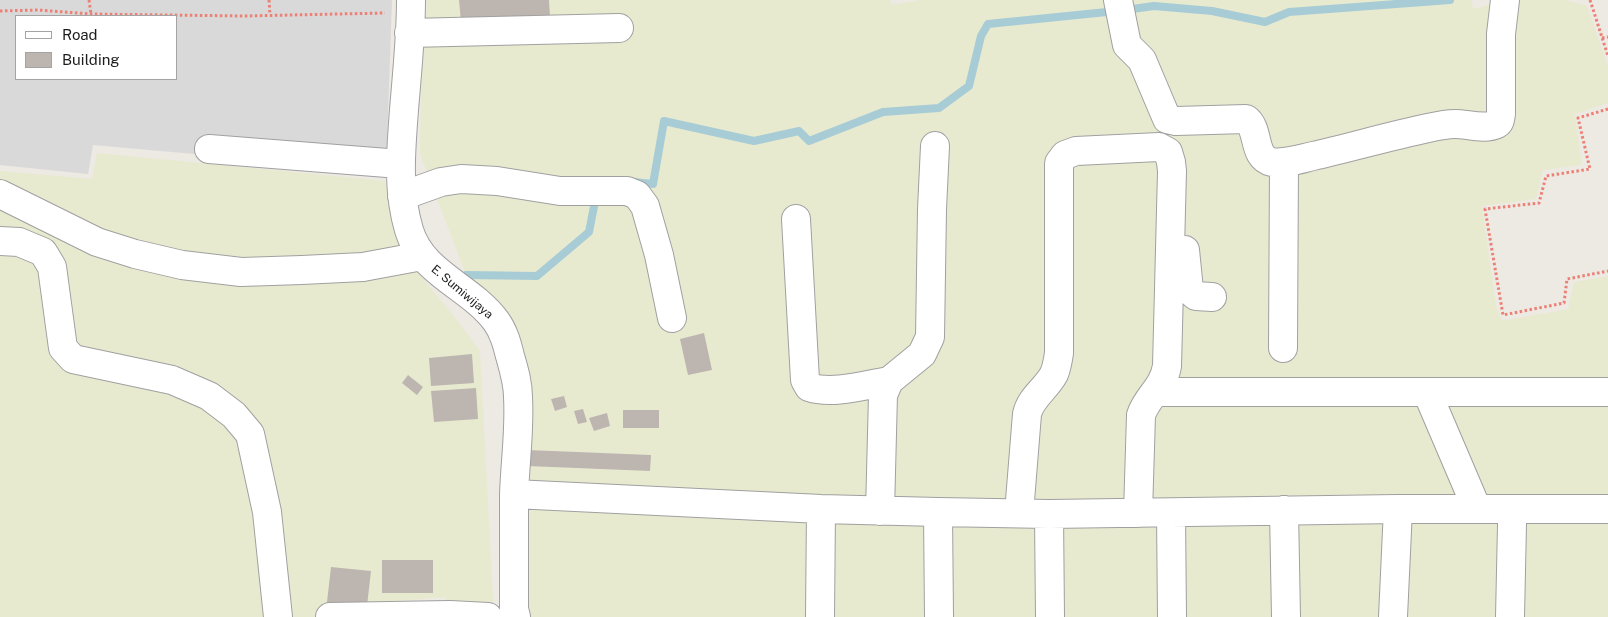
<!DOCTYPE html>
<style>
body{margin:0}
#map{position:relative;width:1608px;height:617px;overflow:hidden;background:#ede9e3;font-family:"Public Sans",sans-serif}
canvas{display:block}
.legend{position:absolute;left:15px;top:15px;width:162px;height:65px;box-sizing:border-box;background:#fff;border:1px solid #a4a4a4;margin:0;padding:6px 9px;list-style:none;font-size:15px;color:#1c1c1c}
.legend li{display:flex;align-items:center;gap:10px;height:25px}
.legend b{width:25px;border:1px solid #a4a4a4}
</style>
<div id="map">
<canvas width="1608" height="617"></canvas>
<ul class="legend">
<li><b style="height:6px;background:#fff"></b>Road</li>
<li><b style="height:14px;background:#bdb5b0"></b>Building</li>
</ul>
</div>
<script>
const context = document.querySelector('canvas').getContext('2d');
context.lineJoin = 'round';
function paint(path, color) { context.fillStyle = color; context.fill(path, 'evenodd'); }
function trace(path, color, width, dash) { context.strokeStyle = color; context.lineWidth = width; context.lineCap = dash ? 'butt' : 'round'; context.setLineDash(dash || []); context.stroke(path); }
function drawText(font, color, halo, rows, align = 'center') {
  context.font = font + ' "Public Sans",sans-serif'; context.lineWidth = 4.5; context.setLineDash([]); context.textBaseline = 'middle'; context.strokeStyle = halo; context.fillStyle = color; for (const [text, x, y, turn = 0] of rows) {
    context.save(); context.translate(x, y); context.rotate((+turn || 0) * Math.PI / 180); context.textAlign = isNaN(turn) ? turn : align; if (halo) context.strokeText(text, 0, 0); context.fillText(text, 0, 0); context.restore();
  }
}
const residential = new Path2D(`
 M0,0H392L386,171L93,145L88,174L0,165ZM16,16H176V79H16Z`);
const farmland = new Path2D(`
 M427,0H890L892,5L919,0H1472L1473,9L1507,0H1565L1587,6L1608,66V103L1575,114L1582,165L1543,170L1536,199L1482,206L1496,305L1502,321L1568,309L1574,282L1608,276V617H526L523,425L420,154L421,88Z
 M97,153L385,181L401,252L457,320L480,351L494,617H451L445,597L374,603L375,617H0V171L92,179Z`);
const stream = new Path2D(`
 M1125,10L1154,6L1212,11L1265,22L1289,12L1450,0
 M634,182L653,184L664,121L754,141L799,131L809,141L883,112L939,108L969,86L981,36L988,24L1107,12
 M466,275L537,276L589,232L596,196`);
const building = new Path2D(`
 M459,0H549L550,17L461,22Z
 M704,333L712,370L688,375L680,339Z
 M472,354L474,383L431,386L429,358Z
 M408,375L423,387L417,395L402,383Z
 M476,388L478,419L434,422L431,391Z
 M564,396L567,407L555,411L551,399Z
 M583,409L587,422L578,424L574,411Z
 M623,410H659V428H623Z
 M607,413L610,426L594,431L589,418Z
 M527,450L651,455L650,471L527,466Z
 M382,560H433V593H382Z
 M331,567L371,571L367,606L327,602Z`);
const path = new Path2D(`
 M89,0L91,14
 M269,0L270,15
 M1590,0L1608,56
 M0,11L38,10L91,14L244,16L385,13
 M1602,38L1608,37
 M1608,109L1578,118L1590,169L1546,176L1539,203L1485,209L1503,315L1564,303L1567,279L1608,271`);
const minor = new Path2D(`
 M411,0C411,36 407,73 404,110C401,150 397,190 409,230C422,274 470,286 496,321C504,332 507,344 510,356C514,370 518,383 518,397C520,430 515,463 514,495C514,533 514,571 514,609L516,617
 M1118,0L1127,45L1142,60L1167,119L1176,121L1246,119C1260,129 1252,158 1272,162C1285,164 1300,159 1313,156C1352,147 1390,136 1428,128C1437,126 1446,124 1455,124C1467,124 1485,130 1497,124C1501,122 1500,118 1501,114V34L1505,0
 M409,33L619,28
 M209,149L400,164
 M0,194L97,242L135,254L182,265L241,272L302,270L363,267L422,256
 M402,196L441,182L461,179L497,181L560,191H627L637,195L645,206L659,255L672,318
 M796,219L805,380L809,387C832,395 865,385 889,381
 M0,241L19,242L43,252L52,267L63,348L73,359L172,380L209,396L234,415L250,434L267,512L278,617
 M1185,250L1189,290L1196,296L1212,297
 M1283,348L1284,162
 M1156,392H1608
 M1427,392L1477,509
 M514,494L821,509L938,512L1049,514L1398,509H1608
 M1284,510L1286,617
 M880,511L883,395L889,381L922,354L930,337L932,209L935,146
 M938,512L939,617
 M1019,513L1027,414C1031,397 1046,389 1054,374C1057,367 1058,360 1059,353V163L1065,155L1076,151L1159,147L1168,152L1171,162L1172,171L1167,366C1163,389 1148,395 1141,415L1138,513
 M1171,513L1172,617
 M1049,514L1050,617
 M330,617L450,615L488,617
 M820,617L821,509
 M1393,617L1398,509
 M1510,617L1512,524`);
const streetNames = [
 ["E. Sumiwijaya",462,292,40]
];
paint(residential, '#dad9d9');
paint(farmland, '#e8ead0');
trace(stream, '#a7ccd6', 8);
paint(building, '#bdb5b0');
trace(minor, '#a0a0a0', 30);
trace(path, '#ec8075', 3, [2.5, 2.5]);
trace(minor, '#fff', 28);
drawText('12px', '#1c1c1c', '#fff', streetNames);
</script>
